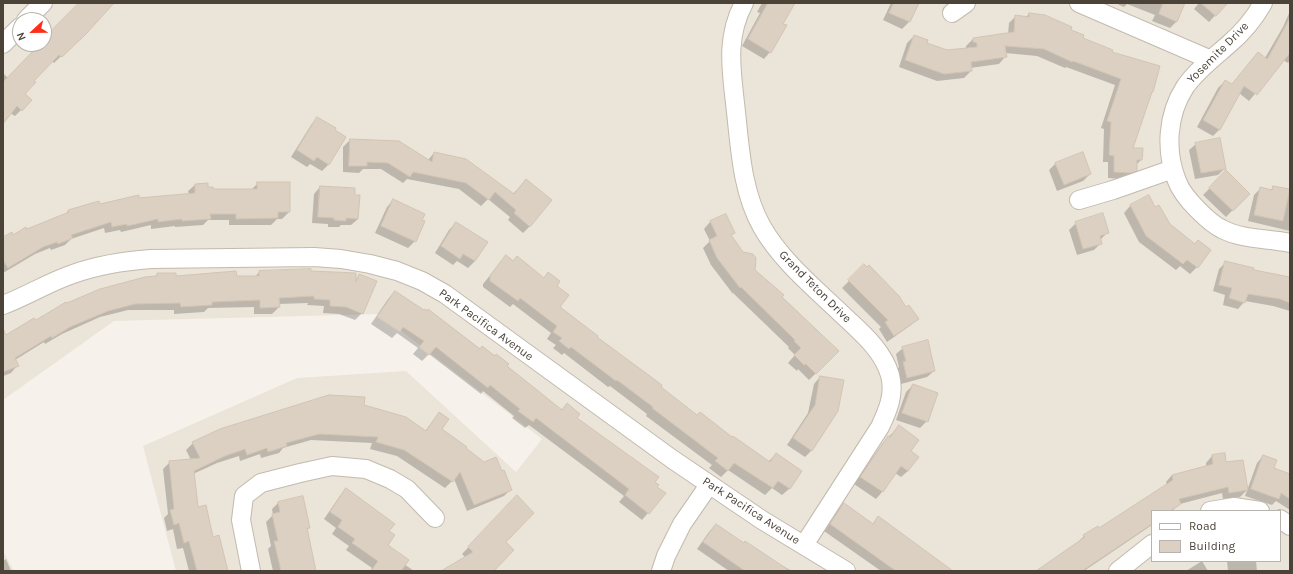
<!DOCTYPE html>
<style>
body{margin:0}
#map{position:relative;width:1293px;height:574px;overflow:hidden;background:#f6f2eb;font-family:Karla,sans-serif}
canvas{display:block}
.frame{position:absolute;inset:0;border:4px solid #4c4338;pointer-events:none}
.legend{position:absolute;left:1151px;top:510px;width:130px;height:52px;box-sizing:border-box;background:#fff;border:1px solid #b7b4af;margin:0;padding:5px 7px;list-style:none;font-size:12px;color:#4c4338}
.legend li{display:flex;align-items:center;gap:8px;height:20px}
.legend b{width:20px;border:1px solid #b7b4af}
.north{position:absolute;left:12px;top:12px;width:40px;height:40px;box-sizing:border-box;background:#fff;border:1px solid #b7b4af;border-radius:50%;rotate:248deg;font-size:11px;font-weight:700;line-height:16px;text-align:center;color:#4c4338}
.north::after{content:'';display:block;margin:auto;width:14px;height:18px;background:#ff2e1a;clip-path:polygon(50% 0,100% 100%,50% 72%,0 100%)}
</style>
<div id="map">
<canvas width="1293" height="574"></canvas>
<div class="frame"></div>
<ul class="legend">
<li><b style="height:5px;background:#fff"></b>Road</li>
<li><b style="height:11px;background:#dcd0c3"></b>Building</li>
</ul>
<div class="north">N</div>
</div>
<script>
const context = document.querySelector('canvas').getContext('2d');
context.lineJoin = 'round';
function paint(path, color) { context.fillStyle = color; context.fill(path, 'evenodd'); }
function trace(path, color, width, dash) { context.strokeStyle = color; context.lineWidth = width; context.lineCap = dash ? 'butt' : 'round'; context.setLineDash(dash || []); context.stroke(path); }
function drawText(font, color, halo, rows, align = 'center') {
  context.font = font + ' Karla,sans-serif'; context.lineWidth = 3; context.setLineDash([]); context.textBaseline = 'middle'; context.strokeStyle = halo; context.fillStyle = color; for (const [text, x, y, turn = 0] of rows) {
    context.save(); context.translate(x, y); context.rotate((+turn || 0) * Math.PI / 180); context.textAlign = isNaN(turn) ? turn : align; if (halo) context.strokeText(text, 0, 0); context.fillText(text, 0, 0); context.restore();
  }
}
const residential = new Path2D(`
 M3,3H1290V571H176L143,446L297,378L406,371L516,472L542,439L379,314L114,321L3,400ZM20,20H44V44H20ZM1152,511H1280V561H1152Z
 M3,551L14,571H3Z`);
const shadow = new Path2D(`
 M80,3H113L78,40L54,63L52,61L33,81L24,94L21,110L15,116L10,113L3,122V75L4,74L8,78L40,44H44V40Z
 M762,3H794L782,24L770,52L764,59L742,46L760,13L757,12Z
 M891,3H917L909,22L902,29L883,20Z
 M1115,3H1183L1177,21L1170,28L1152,21L1155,15L1127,4L1124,7Z
 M1199,3H1227L1209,22L1194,9Z
 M1290,11V60L1288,63L1283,60L1249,101L1239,93L1220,129L1213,136L1197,127L1218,88L1225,81L1231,85L1258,53L1265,58L1283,27Z
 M1029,14L1070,30L1081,39L1111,52L1159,67L1131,149H1142L1141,160L1136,165V170L1129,177L1123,179L1108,178V162H1103L1104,129L1101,128L1115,85L1066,67L1065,68L1037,56L1005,53V57L999,64L970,68L971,71L964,78L937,81L899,67L907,43L914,36L925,43L946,51L966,49V46L973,39L1008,34L1009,23L1016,16L1026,17Z
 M318,118L329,164L322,171L310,164L307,167L291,157L311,125Z
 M350,140L428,160L434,153L513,194L526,180L530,226L523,233L508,220L510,217L488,199L481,206L459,189L407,179L403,183L381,169H363L359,173L343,172V147Z
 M1196,144L1225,168L1218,175L1195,179L1189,150Z
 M1056,163L1090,174L1083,181L1057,191L1049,170Z
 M1226,172L1248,194L1226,217L1203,195Z
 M258,183L289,212L282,219H277L271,225H229V220H208L203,225L175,227V226L151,229V225L121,232L120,230L105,233L104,228L71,239L65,245L51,250L50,248L35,254L3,273V238L13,236L65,215L68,211L99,202L100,205L138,199L189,194L188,191L195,185L213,190H251Z
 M320,187L354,196L358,219L351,225H341L339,227H328V224L312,223L314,194Z
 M1274,187L1290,195V231L1248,221L1254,195L1261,188L1270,190Z
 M1149,196L1155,208L1169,225L1194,244L1198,241L1197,267L1190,274L1180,266L1176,270L1139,242L1124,213L1130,206Z
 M393,200L415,241L408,248L375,233L387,207Z
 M710,222L734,233L730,237L754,270L838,351L809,380L798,369L797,371L788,363L795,355L788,348L789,347L733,293V294L711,265L703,248L710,241L704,229Z
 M456,223L486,242L475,261L468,268L457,261L453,265L435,253L449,230Z
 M1076,223L1108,232L1100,240L1101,243L1094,250L1077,255L1069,230Z
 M506,256L555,286L559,308L596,338L697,416L768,462L776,454L801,472L789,489L782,495L772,488L765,495L728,470L721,477L709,468L712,465L646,416L647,414L610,386L608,387L564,353L562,355L553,348L556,345L547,339L551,333L513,304L510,307L483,287V284Z
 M1226,262L1253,271L1290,278V311L1273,306L1245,301L1238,309L1223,305L1225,295L1213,291L1219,269Z
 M864,266L918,319L911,325L887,342L879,329L881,327L842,288Z
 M259,272H310L355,280L360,275L362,313L355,320L339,314L323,313L324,306L307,305L308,303L278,304L279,307L272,314H254V307L208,308L204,312L174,314V310H128L100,317L62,334L45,344L44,342L15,360L17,366L11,373L3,376V338L66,304L154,277L158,274L175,277H255Z
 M395,292L506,366L561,410L567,405L576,418L654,482L648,513L642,520L619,502L624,496L529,425L525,428L512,418L514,416L483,391L481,394L429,354L422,361L413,354L418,348L397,333L392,338L371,324L388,299Z
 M903,348L934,371L927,377L901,384L897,370L899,367L896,354Z
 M820,377L838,411L811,451L805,457L787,445L808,413L814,384Z
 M913,385L927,421L920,428L896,420L906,392Z
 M363,406L425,431L439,414L441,429L511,489L504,496L467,511L454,479L445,488L397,456L370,449L372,443L311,440L283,448L279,453L261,458L260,454L240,461L239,456L217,463L193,474L197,508L212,538L227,571H189L183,548L177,549L173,529L167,531L164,518L168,514L163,469L170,462L191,460L186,450L193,443Z
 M899,426L910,451L908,471L901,477L895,473L882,492L876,499L854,484L882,444Z
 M1212,456L1226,463L1247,490L1240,497L1223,499L1222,493L1180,504L1172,511H1152V525L1084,571H1037L1077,543L1084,536L1099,530L1167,486L1166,482L1172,475L1206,467V463Z
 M1263,456L1273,468L1290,475V510L1276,501L1272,505L1245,496L1257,463Z
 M347,489L388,531L387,545L404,564L414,571H370L372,568L346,550L349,546L332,534L336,528L324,519L340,496Z
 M278,503L309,528L307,530L315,571H273L268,549L271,546L266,522L273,515L272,509Z
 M510,504L504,542L493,571H443L465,557L462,554Z
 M844,504L872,524L878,518L952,571H881L824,531L837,511Z
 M716,525L743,544L792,571H729L697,549L709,532Z
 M6,559L11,571H3V561Z
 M1202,561L1208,571H1186Z
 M1227,561H1256L1257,571H1228Z`);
const building = new Path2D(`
 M79,3H114L86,34L62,57L59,55L34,81L36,82L25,94L32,100L22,111L17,106L3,124V82L40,44H44V38Z
 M768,3H795L783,24L787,25L771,53L748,39Z
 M894,3H919L910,22L889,13Z
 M1163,3H1185L1177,22L1159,14Z
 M1201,3H1228L1216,16Z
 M1029,13L1045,15L1072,27L1071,30L1084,35L1083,38L1113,50L1112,52L1160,66L1153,92H1152L1133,148H1143L1142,160H1137V171L1131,173L1114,172V156L1109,155L1111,122L1107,121L1121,79L1073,61L1072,62L1044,49L1005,46L1007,57L971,62L972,71L944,74L905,60L914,35L928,40L927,43L947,50L977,47V43L973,42V38L1014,32L1015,15L1029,17Z
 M1290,18V53L1257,95L1244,86L1220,130L1203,120L1225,80L1232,84L1258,52L1267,59Z
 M317,117L336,128L335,130L346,137L329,165L317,157L314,161L297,150Z
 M1220,138L1226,169L1201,173L1195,143Z
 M350,139L399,141L432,162L434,152L466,159L514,194L526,179L552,200L530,227L514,213L516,210L495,192L489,200L466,183L413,172L410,177L388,163L367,162V166H349Z
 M1083,152L1091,174L1064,185L1055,163Z
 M1226,170L1250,194L1233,211L1209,188Z
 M257,182H290V212H278V218L236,219V214H210L211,219L182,221V219L158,222V219L127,226V224L112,227L111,222L71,235L73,238L58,244L57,242L43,247L8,268L3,260V237L12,232L13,235L26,227L27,229L69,212L68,210L99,201L100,204L139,195V198L195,193V184L208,183V187H213L214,189H257Z
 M320,186L355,188V195H360L358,219L346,218V221L334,220V218L318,217Z
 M1273,186L1290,189L1283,221L1254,215L1260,187L1272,190Z
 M1149,195L1155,207L1159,205L1170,224L1195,244L1198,240L1211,250L1198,268L1187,260L1183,264L1146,236L1130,205Z
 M393,199L425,214L422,220L425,221L416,242L381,226Z
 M1103,213L1109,233L1100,236L1102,244L1083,249L1075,222Z
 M726,214L735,233L731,235L743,252L753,254L756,258L755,270L784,295L782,297L839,351L816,374L806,364L804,365L794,355L801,348L794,341L795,340L741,287L740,288L717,258L709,240L717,236L710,221Z
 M456,222L488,242L475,261L463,254L460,259L441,246Z
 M506,255L513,261L517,256L544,278L548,272L560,281L557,286L569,295L560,307L598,336L597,337L662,385L661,387L697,415L700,412L732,437L733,436L770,462L776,453L802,471L790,489L778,481L773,488L734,463L728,471L715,461L718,458L652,408L653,407L617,380L616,381L571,347L569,349L559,341L562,338L553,332L557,326L520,298L518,301L490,281V276Z
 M1225,261L1254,268V270L1290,277V303L1280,299L1248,294L1245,303L1229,298L1232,288L1219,285Z
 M864,264L867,267L869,265L899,296L906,307L909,305L919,319L894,336L885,322L888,320L848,280Z
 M311,269V271L356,273V282L359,274L377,281L363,314L346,307L330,306V300L314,299V296L279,298L280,307L260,308V300L212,302V305L181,307L180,303L135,304L108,311L70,327L52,338L51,336L15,358L19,366L3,372V329L6,335L34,318L36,320L66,302L67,303L100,289L145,277L157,276V273H176V276L236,271L237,276H259V271Z
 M395,291L424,310L425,309L427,311L428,309L480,349L482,346L495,356L496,354L509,364L507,366L562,410L567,403L580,414L577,418L659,477L655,482L659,485L657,487L666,493L649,514L625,495L629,489L536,418L533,422L518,411L520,409L490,385L488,388L436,347L429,355L419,347L424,341L403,327L400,332L377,317Z
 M928,340L935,371L907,378L903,362L906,361L902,347Z
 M820,376L844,380L838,411L812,451L793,438L815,405Z
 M913,384L938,393L928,422L902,413Z
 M329,395L365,397L364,405L406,417L426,431L439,412L449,419L442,429L467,447L466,448L484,462L496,457L502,471L504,470L512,490L474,505L460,472L453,482L404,450L376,442L378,437L319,434L286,443L287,446L268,452L267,448L247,455L245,449L225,456L194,471L198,507L206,505L213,537L219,535L228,571H197L189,541L184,543L179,523L174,525L170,510L174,509L169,461L200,458L192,442L220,429Z
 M899,425L919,440L911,451L919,457L908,471L901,466L883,492L860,477L888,436L890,437Z
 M1225,453L1226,462L1243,460L1248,490L1229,493L1228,487L1179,499L1181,504L1170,511H1152V524L1082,571H1036L1085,537L1083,535L1098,526L1099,528L1173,480L1172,475L1213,464L1212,455Z
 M1263,455L1277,460L1274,468L1290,474V499L1281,493L1279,499L1251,489Z
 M346,488L395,524L389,531L395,535L388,545L409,560L401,571H371L378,561L352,543L355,539L338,527L342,520L330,512Z
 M517,495L534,513L506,542L514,550L494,571H441L473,552L468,547Z
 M303,496L310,528H307L316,571H281L274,541H278L272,514L280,512L278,502Z
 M844,503L873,524L878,516L953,571H896L830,524Z
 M716,524L744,543L745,541L790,571H745L703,542Z`);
const minor = new Path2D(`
 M744,3C726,36 731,68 735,103C740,145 741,190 762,227C782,262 817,290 846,318C863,334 883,351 890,375C895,394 888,410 880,427L804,545
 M1079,3L1211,60
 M1263,3C1254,19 1241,34 1228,45C1213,58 1196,71 1185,87C1167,115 1165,151 1177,181C1181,192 1190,202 1198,210C1205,217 1213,225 1222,229C1243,240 1267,238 1290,243
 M952,13L966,3
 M26,20L43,3
 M3,44L20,27
 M1079,200L1113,190L1173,169
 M3,305C27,296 49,282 73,274C98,265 124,261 151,259L314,257L341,259L370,264L397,271L422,281L445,294L672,459L762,520L846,571
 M1210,511L1234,507L1260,511
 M1280,519L1290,526
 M251,571L241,520L244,496L261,483L300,473L332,466L366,469L390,479L407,489L435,518
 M661,571L666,556L682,524L709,485
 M1118,571L1152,544`);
const streetNames = [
 ["Yosemite Drive",1218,53,-45],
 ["Grand Teton Drive",815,287,45],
 ["Park Pacifica Avenue",486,325,36],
 ["Park Pacifica Avenue",751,511,33]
];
paint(residential, '#ebe4d9');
paint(shadow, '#0003');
paint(building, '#dcd0c3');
trace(building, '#d4c5b2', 1);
trace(minor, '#c3baad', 20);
trace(minor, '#fff', 18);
drawText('12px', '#4c4338', '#fff', streetNames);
</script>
